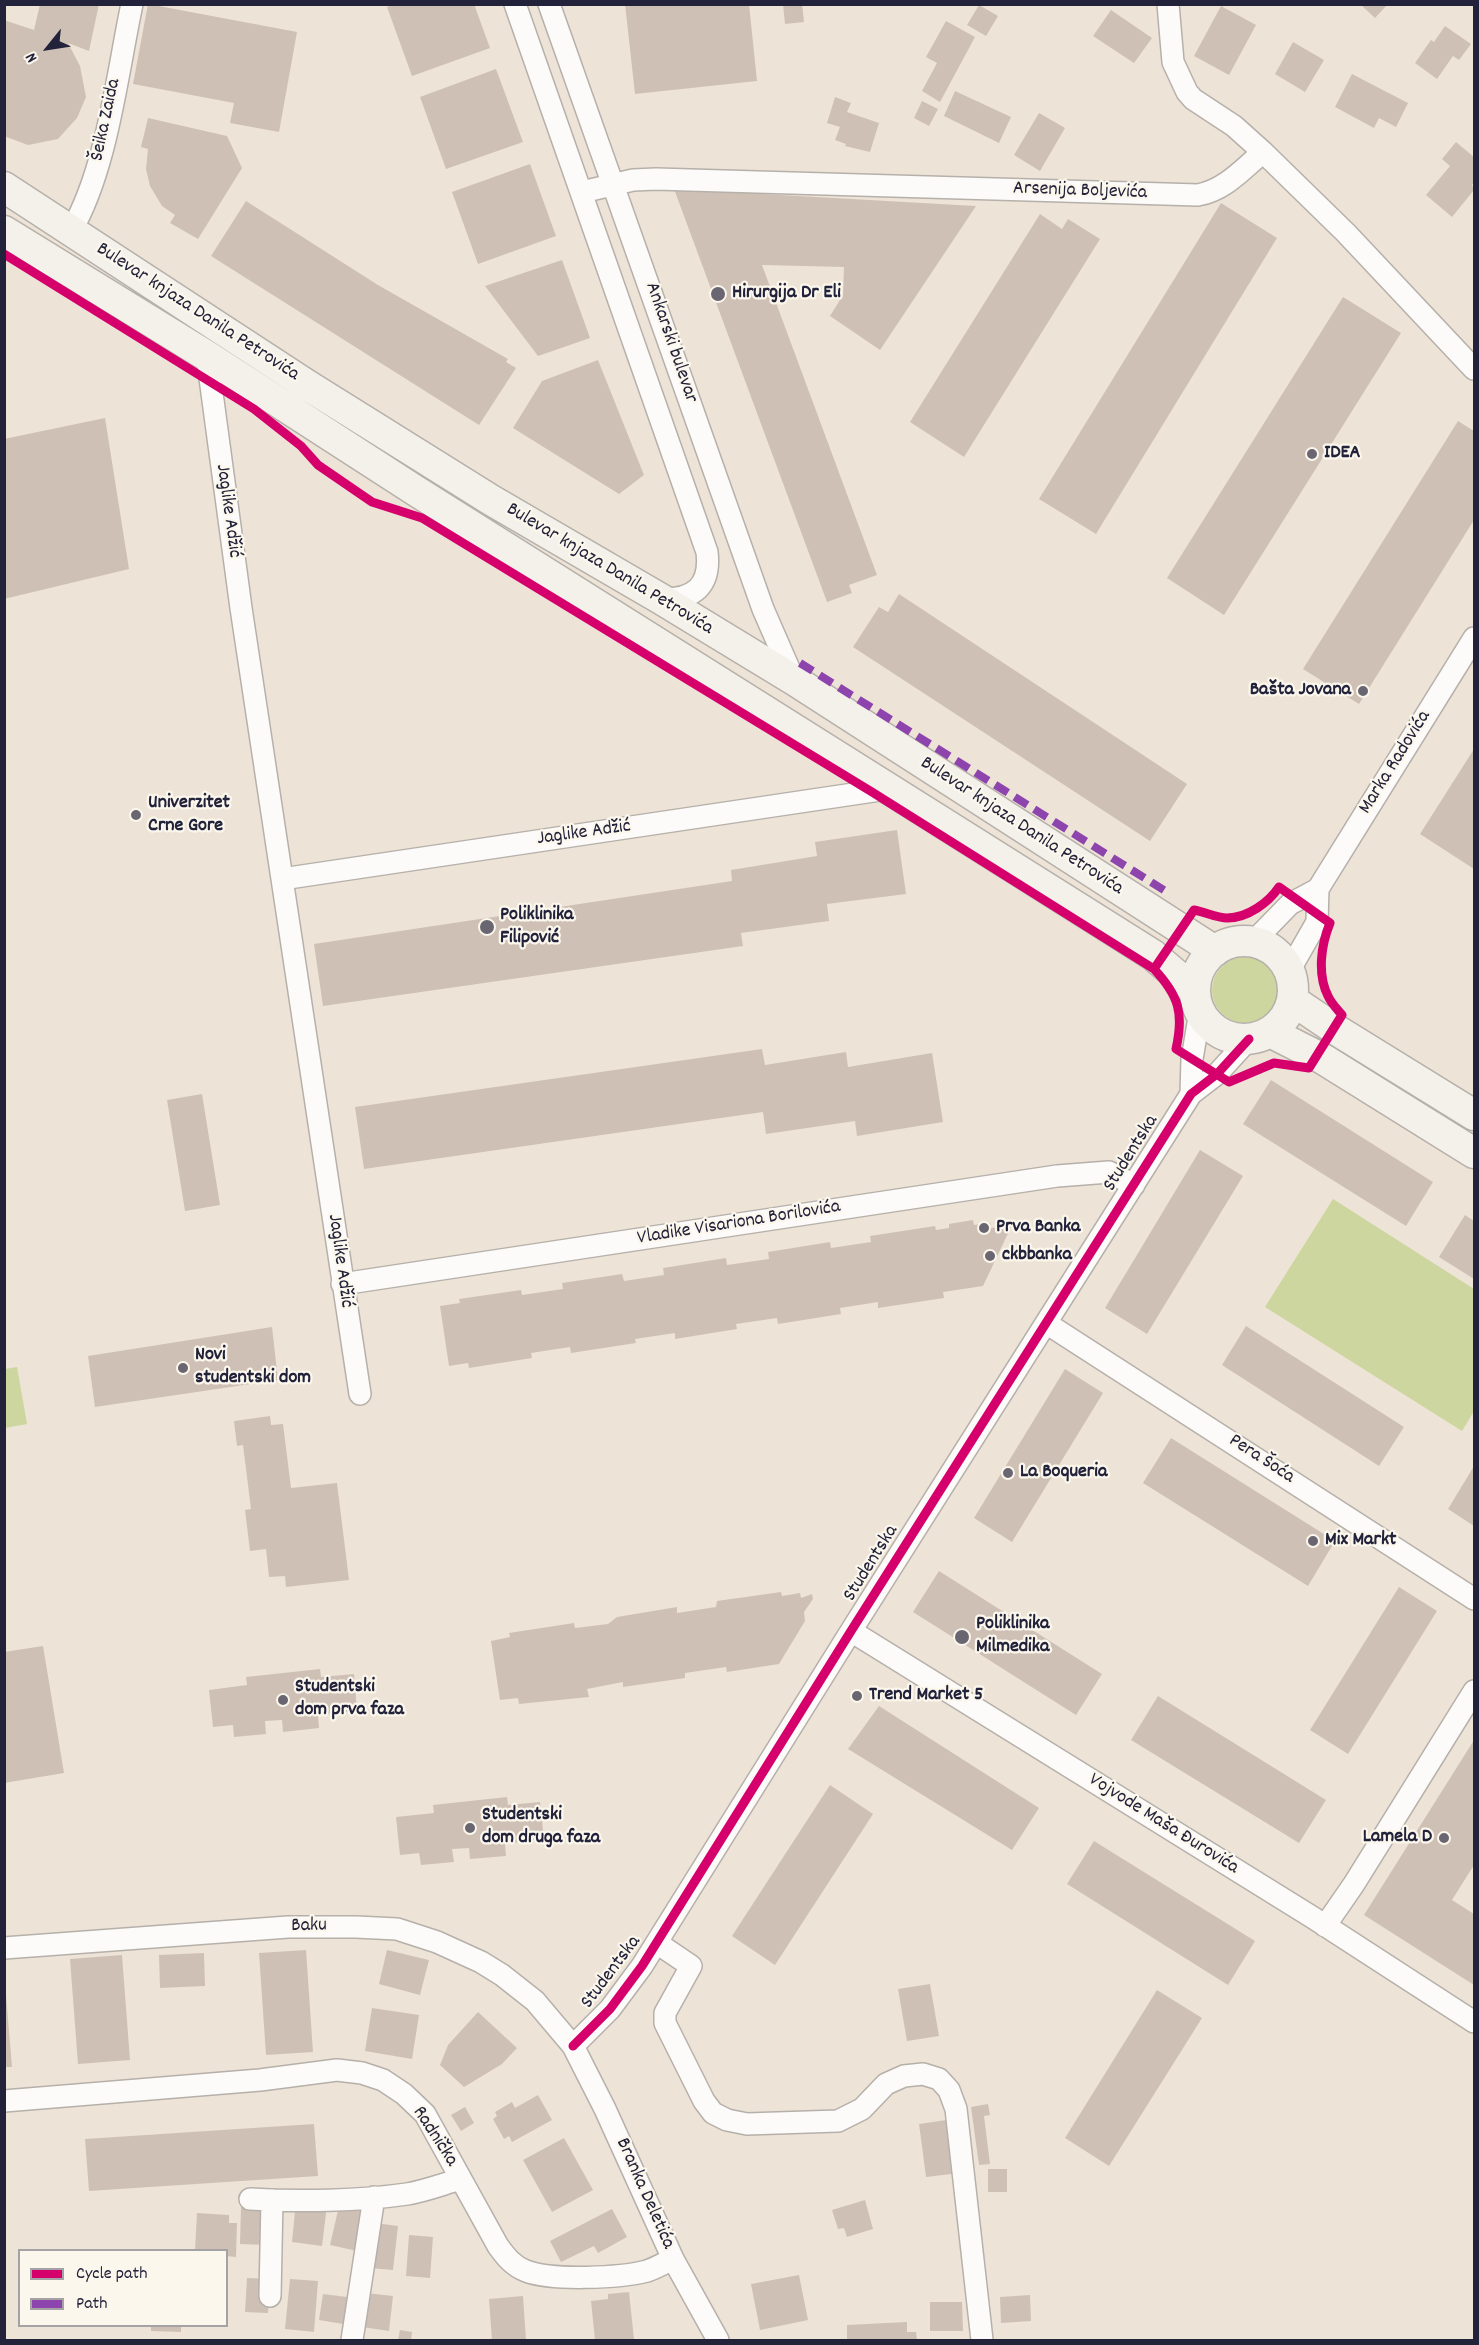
<!DOCTYPE html>
<meta charset="utf-8">
<style>
body{margin:0}
#map{position:relative;width:1479px;height:2345px;overflow:hidden;background:#ede3d6;font-family:Dekko,sans-serif}
canvas{display:block}
.frame{position:absolute;inset:0;border:6px solid #22223b;pointer-events:none}
.legend{position:absolute;left:18px;top:2249px;width:210px;height:78px;box-sizing:border-box;background:#fbf7ec;border:2px solid #a4a2a5;margin:0;padding:8px 10px;list-style:none;font-size:18px;color:#22223b}
.legend li{display:flex;align-items:center;gap:12px;height:30px}
.legend b{width:30px;border:2px solid #a4a2a5}
.north{position:absolute;left:18px;top:18px;width:60px;height:60px;-webkit-text-stroke:4px #fbf7ec;paint-order:stroke;rotate:240deg;font-size:16px;font-weight:700;line-height:24px;text-align:center;color:#22223b}
.north::after{content:'';display:block;margin:auto;width:21px;height:27px;background:#22223b;clip-path:polygon(50% 0,100% 100%,50% 72%,0 100%)}
</style>
<div id="map">
<canvas width="1479" height="2345"></canvas>
<div class="frame"></div>
<ul class="legend">
<li><b style="height:8px;background:#d6006c"></b>Cycle path</li>
<li><b style="height:8px;background:#8e44ad"></b>Path</li>
</ul>
<div class="north">N</div>
</div>
<script>
const context = document.querySelector('canvas').getContext('2d');
context.lineJoin = 'round';
function paint(path, color) { context.fillStyle = color; context.fill(path, 'evenodd'); }
function trace(path, color, width, dash) { context.strokeStyle = color; context.lineWidth = width; context.lineCap = dash ? 'butt' : 'round'; context.setLineDash(dash || []); context.stroke(path); }
function drawText(font, color, halo, rows, align = 'center') {
  context.font = font + ' Dekko,sans-serif'; context.lineWidth = 4.5; context.setLineDash([]); context.textBaseline = 'middle'; context.strokeStyle = halo; context.fillStyle = color; for (const [text, x, y, turn = 0] of rows) {
    context.save(); context.translate(x, y); context.rotate((+turn || 0) * Math.PI / 180); context.textAlign = isNaN(turn) ? turn : align; if (halo) context.strokeText(text, 0, 0); context.fillText(text, 0, 0); context.restore();
  }
}
const green = new Path2D(`
 M1212 990a33 33 0 1 1 66 0a33 33 0 1 1-66 0Z
 M1333,1199L1474,1289V1411L1462,1431L1265,1307Z
 M17,1367L27,1424L5,1428V1369Z`);
const building = new Path2D(`
 M40,4H99L89,51L68,43L80,66L86,97L77,118L58,139L28,145L4,136V20L34,30Z
 M148,4L297,32L279,132L230,123L234,103L133,84Z
 M394,4H474L490,48L412,76L387,7Z
 M625,4H749L757,81L635,94Z
 M783,4H802L804,22L785,24Z
 M1360,4H1388L1375,18Z
 M979,5L998,16L986,36L967,25Z
 M1221,6L1256,25L1229,75L1194,56Z
 M1111,10L1152,38L1134,63L1093,36Z
 M946,21L975,37L940,102L922,91L937,63L926,57Z
 M1445,26L1471,44L1459,60L1453,56L1437,79L1415,63L1431,40L1434,42Z
 M1293,42L1324,60L1305,92L1275,74Z
 M496,69L523,142L446,169L420,97Z
 M1352,74L1408,103L1396,127L1379,118L1374,128L1335,107Z
 M955,91L1011,117L999,143L944,116Z
 M835,97L851,103L847,112L879,123L870,152L845,146L846,144L835,140L840,127L827,123Z
 M922,101L938,109L929,126L914,118Z
 M1039,113L1065,128L1040,171L1014,155Z
 M148,118L227,136L242,168L198,239L170,223L175,215L162,206L150,186L146,169L148,149L141,147Z
 M1456,142L1474,157V182L1472,185L1474,190L1452,217L1426,195L1450,166L1442,159Z
 M530,164L556,236L478,264L452,192Z
 M674,189L976,206L880,350L830,316L843,295L844,267L762,265L877,575L849,585L852,593L827,602Z
 M246,201L378,285L508,359L506,362L516,368L479,425L211,256Z
 M1221,203L1277,238L1096,534L1039,499Z
 M1040,214L1062,229L1068,219L1100,239L964,457L910,422Z
 M562,260L590,338L538,356L485,286Z
 M1343,297L1401,333L1224,615L1167,578Z
 M598,360L644,475L619,494L513,428L542,381Z
 M105,418L129,569L4,599V439Z
 M1458,421L1474,431V520L1359,704L1303,669Z
 M899,594L1187,784L1150,841L853,647L879,607L888,612Z
 M1474,749V869L1420,834Z
 M897,830L906,894L827,904L829,921L741,933L743,946L323,1006L314,944L732,881L731,870L817,856L815,842Z
 M762,1049L765,1065L846,1052L848,1067L932,1053L943,1122L857,1136L855,1121L766,1134L763,1112L364,1169L355,1107Z
 M1271,1080L1433,1182L1406,1226L1243,1124Z
 M202,1094L220,1205L185,1211L167,1100Z
 M1200,1150L1243,1176L1147,1334L1105,1308Z
 M1465,1215L1474,1221V1279L1439,1257Z
 M973,1220L974,1225L990,1223L991,1228L1012,1225L983,1286L943,1292L944,1298L878,1308V1302L840,1308L841,1314L778,1324L777,1318L736,1324L737,1329L675,1339V1333L635,1339L636,1343L571,1353L570,1347L531,1353L532,1358L469,1368L468,1363L449,1366L440,1306L460,1303L459,1299L521,1290L522,1295L563,1289L562,1283L622,1274L624,1281L664,1275L663,1268L726,1258L727,1265L769,1259L768,1252L830,1242L831,1248L871,1242L870,1236L935,1226L936,1230L949,1228V1224Z
 M1246,1326L1404,1427L1379,1466L1222,1365Z
 M272,1327L278,1380L95,1407L88,1356Z
 M1065,1369L1103,1393L1012,1542L974,1518Z
 M270,1416L271,1425L283,1424L291,1488L337,1483L349,1580L286,1587L285,1576L269,1577L266,1549L250,1551L245,1510L251,1509L243,1445L237,1446L234,1421Z
 M1171,1438L1335,1541L1308,1586L1143,1483Z
 M1474,1466V1526L1448,1509Z
 M939,1571L1102,1674L1076,1715L913,1612Z
 M1399,1587L1437,1611L1348,1754L1310,1730Z
 M781,1592L782,1596L800,1593L801,1598L812,1594L813,1599L804,1612L805,1621L779,1664L727,1672L726,1667L685,1673V1678L623,1687V1682L587,1689L589,1697L519,1704L518,1698L500,1700L491,1641L510,1637L509,1633L574,1623L575,1628L608,1624L617,1617L677,1607V1613L716,1607L717,1601Z
 M43,1646L64,1773L4,1783V1652Z
 M320,1669L321,1677L354,1674L357,1711L318,1715L319,1728L283,1732L282,1720L265,1721L266,1734L234,1737L233,1725L213,1727L209,1690L247,1685L246,1677Z
 M1158,1696L1326,1800L1299,1843L1131,1740Z
 M879,1706L1039,1808L1012,1850L848,1749Z
 M1474,1740V1865L1452,1900L1474,1914V1985L1364,1915Z
 M830,1785L873,1814L775,1965L732,1936Z
 M507,1797L508,1805L540,1802L544,1839L505,1844L506,1856L470,1859L469,1848L452,1849L454,1862L421,1865L419,1853L400,1855L396,1817L434,1813L433,1805Z
 M1094,1841L1255,1941L1228,1985L1067,1884Z
 M306,1950L313,2052L266,2055L259,1953Z
 M387,1950L429,1960L420,1995L379,1984Z
 M204,1953L205,1986L160,1988L159,1955Z
 M122,1955L130,2060L78,2064L70,1959Z
 M930,1984L939,2036L907,2041L898,1989Z
 M1157,1990L1202,2018L1109,2166L1065,2138Z
 M4,1995H6L12,2067H4Z
 M372,2008L419,2015L412,2059L365,2051Z
 M478,2012L517,2048L502,2064L464,2087L440,2065L448,2045Z
 M538,2095L552,2120L512,2142L509,2136L504,2139L493,2119L497,2116L495,2112L512,2102L515,2108Z
 M988,2104L990,2115L984,2116L990,2164L979,2165L971,2107Z
 M465,2107L474,2123L461,2131L451,2115Z
 M953,2119L960,2173L926,2177L919,2124Z
 M314,2124L318,2176L89,2191L85,2139Z
 M564,2138L593,2190L552,2212L523,2160Z
 M988,2169H1007V2192H988Z
 M865,2200L873,2229L847,2237L844,2228L838,2229L832,2210Z
 M296,2201L327,2205L322,2246L292,2242Z
 M339,2206L371,2213L362,2252L330,2245Z
 M241,2207L268,2208L266,2245L240,2244Z
 M612,2209L627,2237L598,2253L594,2246L561,2262L550,2241Z
 M197,2213L229,2215V2223H237L236,2257L226,2256V2250H195Z
 M375,2223L398,2226L393,2270L370,2268Z
 M409,2235L433,2237L430,2278L406,2276Z
 M799,2275L808,2320L760,2330L751,2284Z
 M247,2278L270,2279L268,2313L245,2312Z
 M290,2279L318,2281L314,2332L285,2329Z
 M629,2292L634,2339L595,2340L591,2301L608,2299V2294Z
 M366,2293L393,2296L389,2331L362,2327Z
 M323,2294L347,2297L343,2324L319,2320Z
 M1030,2295L1031,2321L1001,2323L1000,2297Z
 M523,2296L526,2340H492L489,2299Z
 M930,2302H962L963,2331H930Z
 M907,2322V2332H916L917,2340H847V2325Z
 M151,2326H181V2332L151,2331Z
 M400,2330L412,2332L411,2340H398Z`);
const street = new Path2D(`
 M515,4L707,552C711,586 694,600 661,599
 M549,4L763,609L794,680
 M1168,4L1173,62L1187,92L1193,99L1234,126L1263,152
 M582,192L633,180L656,179L1198,195C1225,190 1243,169 1263,152L1346,233L1474,369
 M71,231C107,169 117,75 132,4
 M207,356L241,608L360,1394
 M282,879L887,789
 M1253,942L1290,904L1318,889
 M1289,971L1317,922L1318,889L1474,638
 M1191,1094L1192,1059L1200,1012
 M342,1284L1057,1176L1109,1172L1134,1185
 M1046,1323L1474,1599
 M851,1631L1312,1917L1474,2022
 M1325,1926L1354,1884L1474,1691
 M657,1943L691,1966L665,2013V2023L704,2101L713,2113L727,2120L747,2124L838,2121L862,2109L886,2084L904,2076L923,2074L939,2079L949,2090L956,2109L982,2340
 M4,1948L288,1927H356L397,1929L437,1942L481,1962L502,1975L535,2001L573,2046L605,2109L673,2259L718,2340
 M573,2046L610,2009L642,1966L851,1631L1191,1094L1217,1074L1249,1039
 M4,2101L260,2080L337,2070L362,2073L383,2080L404,2094L425,2114L498,2246C506,2257 513,2266 526,2271C552,2281 620,2278 647,2271C656,2268 664,2263 673,2259
 M250,2199C299,2202 359,2201 407,2194C425,2191 443,2184 461,2179
 M270,2296L272,2200
 M352,2340L374,2197`);
const secondary = new Path2D(`
 M4,187L307,385L491,500L661,599L794,680L1215,951
 M4,231L207,356L416,491L1153,955L1195,991
 M1195 990a49 49 0 1 1 98 0a49 49 0 1 1-98 0Z
 M1292,1000L1338,1031L1474,1115
 M1270,1032L1323,1059L1474,1153`);
const quiet = new Path2D(`
 M800,663L1167,892`);
const cycleway = new Path2D(`
 M4,254L254,409L301,446L318,465L372,502L422,518L872,792L1154,969
 M1279,887L1330,923C1321,945 1317,974 1328,996C1331,1003 1337,1009 1342,1015L1309,1068L1274,1063L1229,1082L1176,1049C1184,1013 1179,996 1154,969L1194,910C1205,912 1217,918 1227,918C1248,918 1269,902 1279,887Z
 M573,2046L610,2009L642,1966L851,1631L1191,1094L1217,1074L1249,1039`);
const markers = [
 [718,294,8,"#696671"],
 [1312,454,6,"#696671"],
 [1363,691,6,"#696671"],
 [136,815,6,"#696671"],
 [487,927,8,"#696671"],
 [984,1228,6,"#696671"],
 [990,1256,6,"#696671"],
 [183,1368,6,"#696671"],
 [1008,1473,6,"#696671"],
 [1313,1541,6,"#696671"],
 [962,1637,8,"#696671"],
 [857,1696,6,"#696671"],
 [283,1700,6,"#696671"],
 [470,1828,6,"#696671"],
 [1444,1838,6,"#696671"]
];
const streetNames = [
 ["Šeika Zaida",107,120,-78],
 ["Arsenija Boljevića",1080,192,2],
 ["Bulevar knjaza Danila Petrovića",197,313,33],
 ["Ankarski bulevar",670,343,71],
 ["Jaglike Adžić",227,511,82],
 ["Bulevar knjaza Danila Petrovića",609,570,31],
 ["Marka Radovića",1396,763,-58],
 ["Bulevar knjaza Danila Petrovića",1021,827,33],
 ["Jaglike Adžić",584,834,-8],
 ["Studentska",1132,1154,-58],
 ["Vladike Visariona Borilovića",739,1224,-9],
 ["Jaglike Adžić",339,1261,82],
 ["Pera Šoća",1261,1460,33],
 ["Studentska",872,1564,-58],
 ["Vojvode Maša Đurovića",1163,1825,32],
 ["Baku",309,1927,-1],
 ["Studentska",612,1973,-53],
 ["Radnička",434,2137,57],
 ["Branka Deletića",644,2194,66]
];
const poiNames = [
 ["Hirurgija Dr Eli",732,294],
 ["IDEA",1324,454],
 ["Bašta Jovana",1351,691,"right"],
 ["Univerzitet",148,804],
 ["Crne Gore",148,827],
 ["Poliklinika",500,916],
 ["Filipović",500,939],
 ["Prva Banka",996,1228],
 ["ckbbanka",1002,1256],
 ["Novi",195,1356],
 ["studentski dom",195,1379],
 ["La Boqueria",1020,1473],
 ["Mix Markt",1325,1541],
 ["Poliklinika",976,1625],
 ["Milmedika",976,1648],
 ["Studentski",295,1688],
 ["dom prva faza",295,1711],
 ["Trend Market 5",869,1696],
 ["Studentski",482,1816],
 ["dom druga faza",482,1839],
 ["Lamela D",1432,1838,"right"]
];
paint(green, '#ccd69e');
paint(building, '#cfc0b6');
trace(street, '#b6b0aa', 24);
trace(secondary, '#b6b0aa', 33);
trace(street, '#fcfbf9', 21);
trace(secondary, '#f4f1ea', 30);
trace(quiet, '#8e44ad', 8, [15, 8]);
trace(cycleway, '#d6006c', 9);
for (const [x, y, r, color] of markers) { const dot = new Path2D(); dot.arc(x, y, r, 0, 2 * Math.PI); context.fillStyle = color; context.fill(dot); trace(dot, '#fbf7ec', 2); }
drawText('20px', '#22223b', '#fbf7ec', streetNames);
drawText('bold 20px', '#22223b', '#fbf7ec', poiNames, 'left');
</script>
